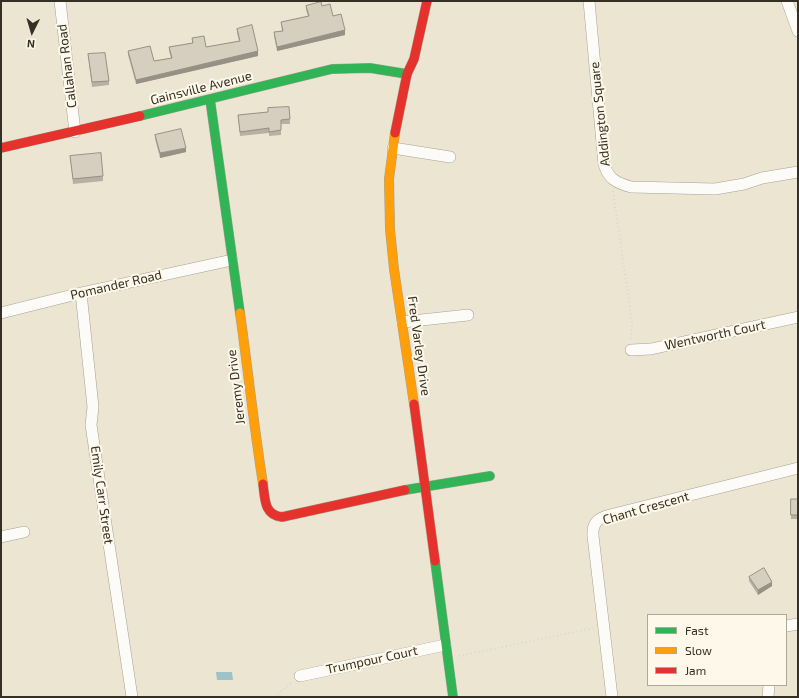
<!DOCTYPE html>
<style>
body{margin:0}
#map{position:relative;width:799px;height:698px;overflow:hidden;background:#ece5d2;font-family:"Exo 2",sans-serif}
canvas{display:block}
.frame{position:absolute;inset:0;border:2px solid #353023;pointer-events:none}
.legend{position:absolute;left:647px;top:614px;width:140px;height:72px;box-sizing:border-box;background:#fdf8ea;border:1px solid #ada89a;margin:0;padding:5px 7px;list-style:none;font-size:12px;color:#353023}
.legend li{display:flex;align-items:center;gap:8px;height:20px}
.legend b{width:20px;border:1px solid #ada89a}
.north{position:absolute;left:12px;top:12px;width:40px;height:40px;-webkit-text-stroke:3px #fdf8ea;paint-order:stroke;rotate:185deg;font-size:11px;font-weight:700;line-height:16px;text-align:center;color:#353023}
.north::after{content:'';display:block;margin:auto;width:14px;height:18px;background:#353023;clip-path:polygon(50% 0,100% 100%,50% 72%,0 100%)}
</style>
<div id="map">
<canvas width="799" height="698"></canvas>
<div class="frame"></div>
<ul class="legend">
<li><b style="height:5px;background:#30b455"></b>Fast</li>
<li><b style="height:5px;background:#ff9f0a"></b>Slow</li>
<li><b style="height:5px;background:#e5322d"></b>Jam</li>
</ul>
<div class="north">N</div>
</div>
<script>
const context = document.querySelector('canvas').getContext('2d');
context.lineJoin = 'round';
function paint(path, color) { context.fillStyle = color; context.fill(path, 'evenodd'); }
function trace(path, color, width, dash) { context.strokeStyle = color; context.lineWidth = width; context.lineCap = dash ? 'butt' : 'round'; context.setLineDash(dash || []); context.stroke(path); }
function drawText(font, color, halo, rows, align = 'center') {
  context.font = font + ' "Exo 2",sans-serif'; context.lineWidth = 4; context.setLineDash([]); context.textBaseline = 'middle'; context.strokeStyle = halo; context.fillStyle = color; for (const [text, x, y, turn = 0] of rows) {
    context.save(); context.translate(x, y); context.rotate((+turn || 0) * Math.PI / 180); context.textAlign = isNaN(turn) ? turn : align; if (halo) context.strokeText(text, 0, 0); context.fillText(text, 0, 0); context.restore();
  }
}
const water = new Path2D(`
 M216,672H232L233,680H217Z`);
const path = new Path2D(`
 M613,191L632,323L631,339
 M459,656L594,628
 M275,697L292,682`);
const street = new Path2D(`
 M60,1L75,132
 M589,1L604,164C608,179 617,183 631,187L715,189L744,184L762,178L798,172
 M787,1L798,31
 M393,148L450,157
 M81,293L93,407L91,425L132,697
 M1,313L81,293L232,260
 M403,322L468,315
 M631,350L651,349L798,317
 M1,537L24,532
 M786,626L798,624
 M300,676L445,645
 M612,697L593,536C592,523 598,518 610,515L798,468
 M768,697L769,685`);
const fast = new Path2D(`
 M210,99L240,313
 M140,116L332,69L370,68L407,74
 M405,490L490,476
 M435,561L453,697`);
const slow = new Path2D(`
 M395,133L389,179L390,229L394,269L414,404
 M240,313C248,370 254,427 263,484`);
const jam = new Path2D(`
 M395,133L407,74L414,59L427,1
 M1,148L140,116
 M414,404L435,561
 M263,484C265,499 264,515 282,517L405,490`);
const wall = new Path2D(`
 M306,6H322L333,16L345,35L277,51L274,36V32L282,31L281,22L308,16L306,10Z
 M237,29L258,56L136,84L128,55V51L154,61L171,58L169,51V47L192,43V38L206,47L239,41L237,33Z
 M88,54L109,81V85L92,87Z
 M289,107L290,124H281V135L269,136V133L240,136L238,115L268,112Z
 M155,135L186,152L160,158L155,139Z
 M70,156L103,176V181L73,184Z
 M791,499H798V519H791Z
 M749,577L772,586L758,595L749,581Z`);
const shadedWall = new Path2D(`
 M345,30V35L277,51V47Z
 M258,51V56L136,84V80Z
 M186,148V152L160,158V153Z
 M772,582V586L758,595V590Z`);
const building = new Path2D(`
 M321,2L322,6L330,4L333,16L341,14L345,30L277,47L274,32L283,31L281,22L309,16L306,6Z
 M252,25L258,51L136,80L128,51L150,46L154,61L172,58L169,47L193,43L192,38L204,36L206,47L240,41L237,29Z
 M105,53L109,81L92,82L88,54Z
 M289,107L290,119L281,120V130L269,132V128L240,132L238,115L268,112V108Z
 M181,129L186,148L160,153L155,135Z
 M101,153L103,176L73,179L70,156Z
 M791,499H798V515H791Z
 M764,568L772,582L758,590L749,577Z`);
const streetNames = [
 ["Callahan Road",67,66,-97],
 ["Gainsville Avenue",201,88,-14],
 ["Addington Square",600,114,-96],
 ["Pomander Road",116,285,-13],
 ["Wentworth Court",715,335,-12],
 ["Fred Varley Drive",419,346,82],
 ["Jeremy Drive",236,387,-97],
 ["Emily Carr Street",102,495,82],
 ["Chant Crescent",646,508,-16],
 ["Trumpour Court",372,660,-12]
];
paint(water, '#9dc3c9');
trace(street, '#a6a192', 12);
trace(fast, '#a6a192', 10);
trace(slow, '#a6a192', 10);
trace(jam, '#a6a192', 10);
trace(path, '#d8d7d0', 2, [1, 3]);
trace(street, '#fcfbf8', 11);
trace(fast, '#30b455', 9);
trace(slow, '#ff9f0a', 9);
trace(jam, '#e5322d', 9);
paint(wall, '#b8b1a3');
paint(shadedWall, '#969085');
paint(building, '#d6cebe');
trace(building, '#969085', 1);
drawText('13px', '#353023', '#fdf8ea', streetNames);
</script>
